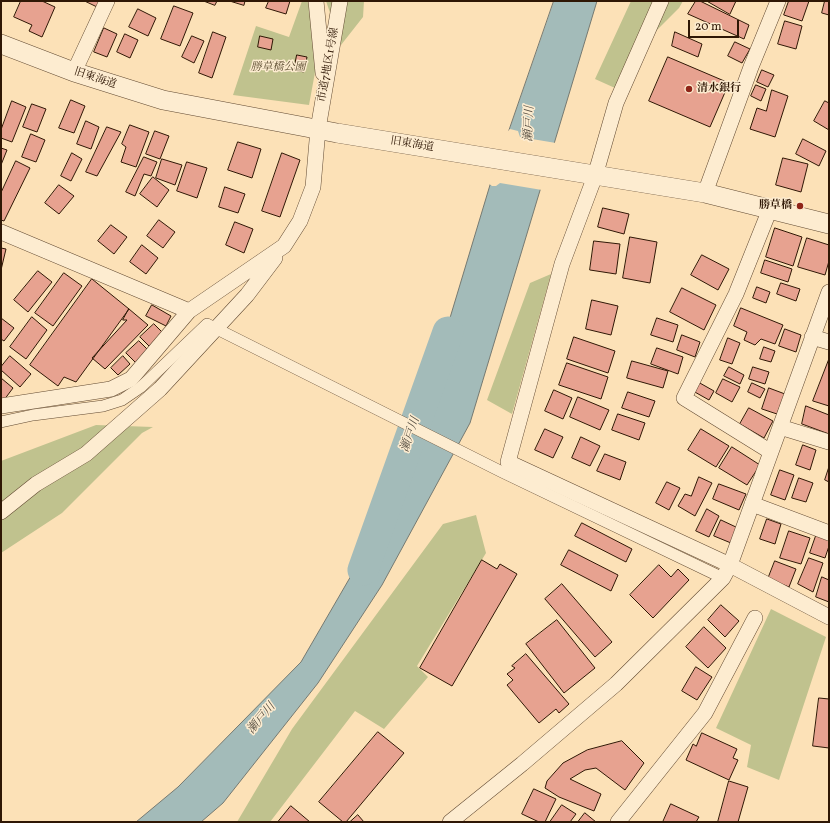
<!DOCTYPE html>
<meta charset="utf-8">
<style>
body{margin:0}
#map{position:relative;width:830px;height:823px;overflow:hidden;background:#fce1b7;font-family:Vollkorn,serif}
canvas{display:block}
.frame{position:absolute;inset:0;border:2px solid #2f1705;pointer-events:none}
.scale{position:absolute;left:688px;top:20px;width:51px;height:18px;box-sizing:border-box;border:2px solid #2f1705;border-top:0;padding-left:5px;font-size:12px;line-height:14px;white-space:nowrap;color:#2f1705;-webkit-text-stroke:3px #fdecd0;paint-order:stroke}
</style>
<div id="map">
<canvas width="830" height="823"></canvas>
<div class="frame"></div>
<div class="scale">20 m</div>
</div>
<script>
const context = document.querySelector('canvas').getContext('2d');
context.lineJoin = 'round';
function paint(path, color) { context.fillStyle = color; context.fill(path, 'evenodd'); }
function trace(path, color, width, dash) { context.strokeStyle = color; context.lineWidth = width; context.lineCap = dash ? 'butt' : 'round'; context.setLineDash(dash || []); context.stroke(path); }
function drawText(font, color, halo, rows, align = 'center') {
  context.font = font + ' Vollkorn,"Noto Serif JP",serif'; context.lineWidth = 3; context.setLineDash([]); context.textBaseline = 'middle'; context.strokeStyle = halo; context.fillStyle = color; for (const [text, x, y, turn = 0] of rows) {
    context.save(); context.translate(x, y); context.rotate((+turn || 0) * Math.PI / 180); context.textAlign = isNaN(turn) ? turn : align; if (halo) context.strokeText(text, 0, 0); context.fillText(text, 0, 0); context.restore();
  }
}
const green = new Path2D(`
 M302,1H310L316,67L309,105L233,95L256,26L289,37Z
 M326,1H364L363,17L341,45Z
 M631,1H683L679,8L657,30L615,88L595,79Z
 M551,274L512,414L487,400L530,283Z
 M96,425L153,427L142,433L62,513L1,553V461Z
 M476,515L486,553L417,666L428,677L384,729L355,711L270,822H237L292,729L443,524Z
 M771,609L826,637L779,780L747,767L751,745L716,728Z`);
const water = new Path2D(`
 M554,1H597L470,423L382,585L318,683L223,803L201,822H136L178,787L301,662L377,531L434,371L490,185Z`);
const pier = new Path2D(`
 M510,129L518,131L520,137L556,143L542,190L500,183L496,186H492L488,183L505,134Z`);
const river = new Path2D(`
 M363,570L448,332`);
const building = new Path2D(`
 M21,1H42L55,7L42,37L29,31L32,25L14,17Z
 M85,1H101L98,7Z
 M204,1H217L215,5Z
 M230,1H245L244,5Z
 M269,1H290L286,14L266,8Z
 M696,1H700L749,25L744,39L688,14Z
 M707,1H736L730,14Z
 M789,1H809L802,21L784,15Z
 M825,1H829V15L822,13Z
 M174,6L193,13L180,46L161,39Z
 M138,9L156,18L148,36L129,27Z
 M785,21L802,26L796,49L778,44Z
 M104,28L117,34L107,57L94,52Z
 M213,32L226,37L212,78L199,73Z
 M675,32L702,44L698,57L672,46Z
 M125,34L138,40L130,58L117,52Z
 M192,36L204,41L194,63L182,57Z
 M260,36L273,39L271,50L258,47Z
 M735,42L750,49L742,63L728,56Z
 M297,55L307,57L304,72L294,70Z
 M668,57L729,83L710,127L649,101Z
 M762,70L774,75L768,87L757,82Z
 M756,85L766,89L761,101L751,96Z
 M772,90L788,96L775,137L750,129L757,108L766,111Z
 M71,100L85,106L74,133L59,128Z
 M12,101L26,107L12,142L1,138V130Z
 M825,101L829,103V130L814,121Z
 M32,104L46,109L37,132L23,127Z
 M86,121L99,127L91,149L77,144Z
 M130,125L149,132L136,167L121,162L126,147L122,144Z
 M107,127L121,132L97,176L86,172Z
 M155,131L169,136L160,159L146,154Z
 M31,134L45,140L36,162L22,157Z
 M803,139L826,151L819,166L796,154Z
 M238,142L261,149L252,178L228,170Z
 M1,148L7,150L1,165Z
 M72,153L82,159L71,181L61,176Z
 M282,153L300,160L280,217L262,211Z
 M144,157L157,162L151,176L144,174L135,196L126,192Z
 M783,158L808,164L801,192L776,185Z
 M162,159L182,165L175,185L156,178Z
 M16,161L30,168L4,221L1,220V193Z
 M187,162L207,168L197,198L177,191Z
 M153,177L169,190L157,207L140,194Z
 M59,185L74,196L59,214L45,203Z
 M225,187L245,194L238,213L219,207Z
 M603,208L629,214L624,234L598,227Z
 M159,220L175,232L163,248L147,236Z
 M235,222L253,229L244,253L226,245Z
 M111,225L127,237L114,254L98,241Z
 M775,228L802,237L793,266L766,257Z
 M630,237L657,242L650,283L623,278Z
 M807,238L829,245V261L825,275L798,267Z
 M594,241L620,244L616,274L590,270Z
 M142,245L158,258L146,274L130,262Z
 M1,248L6,249L1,270Z
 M702,255L729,269L718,290L691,275Z
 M765,260L792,269L788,282L761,273Z
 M38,271L52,282L28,312L14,300Z
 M64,273L82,286L53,326L35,313Z
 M92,279L129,309L76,382L64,377L58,386L30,365Z
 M781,283L800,289L796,301L777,294Z
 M757,287L770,292L766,303L753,298Z
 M682,288L716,305L704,330L670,312Z
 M592,300L618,306L611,335L586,329Z
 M152,305L171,316L166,326L146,316Z
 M741,308L783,325L775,344L761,339L755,345L744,340L747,332L734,326Z
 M129,309L148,325L105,369L92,358L127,320H123Z
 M32,317L47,330L26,359L10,347Z
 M1,318L14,328L4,341L1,339Z
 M657,318L678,325L673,342L651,335Z
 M154,324L163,333L149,346L140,337Z
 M785,329L801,335L796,352L779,346Z
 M682,335L700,342L695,357L677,350Z
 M574,337L615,351L608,373L567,359Z
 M728,338L740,343L732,364L720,360Z
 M139,341L149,351L136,363L126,353Z
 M764,347L775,351L771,362L760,359Z
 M657,348L683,357L678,374L651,364Z
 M10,356L31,374L20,387L1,370V367Z
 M123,356L130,364L118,375L111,368Z
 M829,359V406L813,401Z
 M632,361L668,371L663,388L627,378Z
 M567,363L608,377L601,399L559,385Z
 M729,367L744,375L740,384L724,376Z
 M753,367L769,372L765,384L749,379Z
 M1,378L13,388L4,400L1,398Z
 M723,379L740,387L732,402L716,393Z
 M698,382L714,391L709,400L693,391Z
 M752,383L765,389L760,398L748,392Z
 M769,388L785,394L777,414L762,409Z
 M554,390L572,398L563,419L545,411Z
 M628,392L655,401L649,417L622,408Z
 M578,397L609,410L600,430L570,417Z
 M806,406L829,415V434L802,424Z
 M749,408L773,421L764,438L740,424Z
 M618,414L645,423L639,440L612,430Z
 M545,429L563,437L553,458L535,450Z
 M701,429L729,446L716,467L688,450Z
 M581,437L600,446L590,466L572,458Z
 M803,445L816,450L810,470L796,465Z
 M732,447L760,465L747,485L719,468Z
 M605,454L626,462L620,480L597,471Z
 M829,467V482L825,480Z
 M780,470L794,475L785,500L771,495Z
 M699,477L712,483L695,516L678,506L685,494L691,496Z
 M799,478L813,483L806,502L792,498Z
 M667,482L680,488L669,510L656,503Z
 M719,484L746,494L739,510L713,499Z
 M707,509L719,516L709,537L696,531Z
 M767,519L781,524L775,544L760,539Z
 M721,520L738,528L731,543L714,536Z
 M582,523L632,549L626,562L575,536Z
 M789,531L810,538L801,564L780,558Z
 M817,533L829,537V546L825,558L810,553Z
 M569,550L618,575L611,591L561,565Z
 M809,558L823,563L813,592L798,584Z
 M482,560L497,569L500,564L517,574L452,686L420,668Z
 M775,561L796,569L789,587L768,579Z
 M659,565L671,577L678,569L689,580L653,618L630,595Z
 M822,577L829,580V602L816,597Z
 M562,584L612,642L595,657L545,599Z
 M721,605L739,621L725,637L708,620Z
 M557,620L595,668L564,693L526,644Z
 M704,627L726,648L708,668L686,647Z
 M526,654L569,704L559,713L556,709L539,723L507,685L513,680L507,674L515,668L512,666Z
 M696,667L712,677L697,700L682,691Z
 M819,698L829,699V748L813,746Z
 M378,732L404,753L346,822H343L319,802Z
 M702,733L737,749L733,758L738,760L729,780L686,760L693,744L696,746Z
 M622,741L644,763L625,790L596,768L585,770L570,779L601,794L594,811L559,797L545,788L547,781L563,763L587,750Z
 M729,781L748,787L738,822H718Z
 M534,789L556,799L545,822H539L522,814Z
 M671,804L699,817L696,822H663Z
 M562,805L576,814L570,822H550Z
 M291,806L310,822H278Z
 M585,813L596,822H578Z
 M358,815L364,822H350Z`);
const pedestrian = new Path2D(`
 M1,422L33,415L103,406L122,400L141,387L207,324L502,472L723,578`);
const minor = new Path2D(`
 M316,1L323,73
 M661,1L616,103L595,176L562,264L508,462L730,565L829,617
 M74,72L107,1
 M705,193L751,67L778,1
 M770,209L736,294L684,398L771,452
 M1,232L189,311
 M812,337L829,342
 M1,406L111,389L131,379L189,311L284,246L300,221L313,187L318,129L340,1
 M780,427L829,442
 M752,504L829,533
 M1,512L36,484L86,454L160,389L247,295L275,258
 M450,822L522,764L616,684L723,578L730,565L829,292
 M618,822L705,713L755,618`);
const tertiary = new Path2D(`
 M1,44L74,72L163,100L337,133L705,193L829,224`);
const markers = [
 [689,89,4,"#8f2418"],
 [800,206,4,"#8f2418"]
];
const streetNames = [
 ["市道7地区1号線",329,65,-80],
 ["旧東海道",95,79,18],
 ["旧東海道",412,145,9]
];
const parkNames = [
 ["勝草橋公園",278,68]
];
const poiNames = [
 ["清水銀行",697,89],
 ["勝草橋",792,206,"right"]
];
const waterNames = [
 ["瀬戸川",530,124,-88],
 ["瀬戸川",411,435,-71],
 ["瀬戸川",262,719,-50]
];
paint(green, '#c0c28e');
paint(water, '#a3bbb9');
trace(water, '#757971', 1);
paint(pier, '#fce1b7');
trace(river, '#a3bbb9', 31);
paint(building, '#e7a290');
trace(building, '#2f1705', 1);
trace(pedestrian, '#624a32', 12);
trace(minor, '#624a32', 16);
trace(tertiary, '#624a32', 20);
trace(pedestrian, '#fdecd0', 11);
trace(minor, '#fdecd0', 15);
trace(tertiary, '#fdecd0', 19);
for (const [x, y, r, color] of markers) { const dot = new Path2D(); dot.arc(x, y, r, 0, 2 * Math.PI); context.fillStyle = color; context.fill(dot); trace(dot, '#fdecd0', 1.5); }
drawText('11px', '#2f1705', '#fdecd0', streetNames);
drawText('italic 11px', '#5a4a2e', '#fdecd0', parkNames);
drawText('bold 11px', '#2f1705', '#fdecd0', poiNames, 'left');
drawText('italic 12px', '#585044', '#fdecd0', waterNames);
</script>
